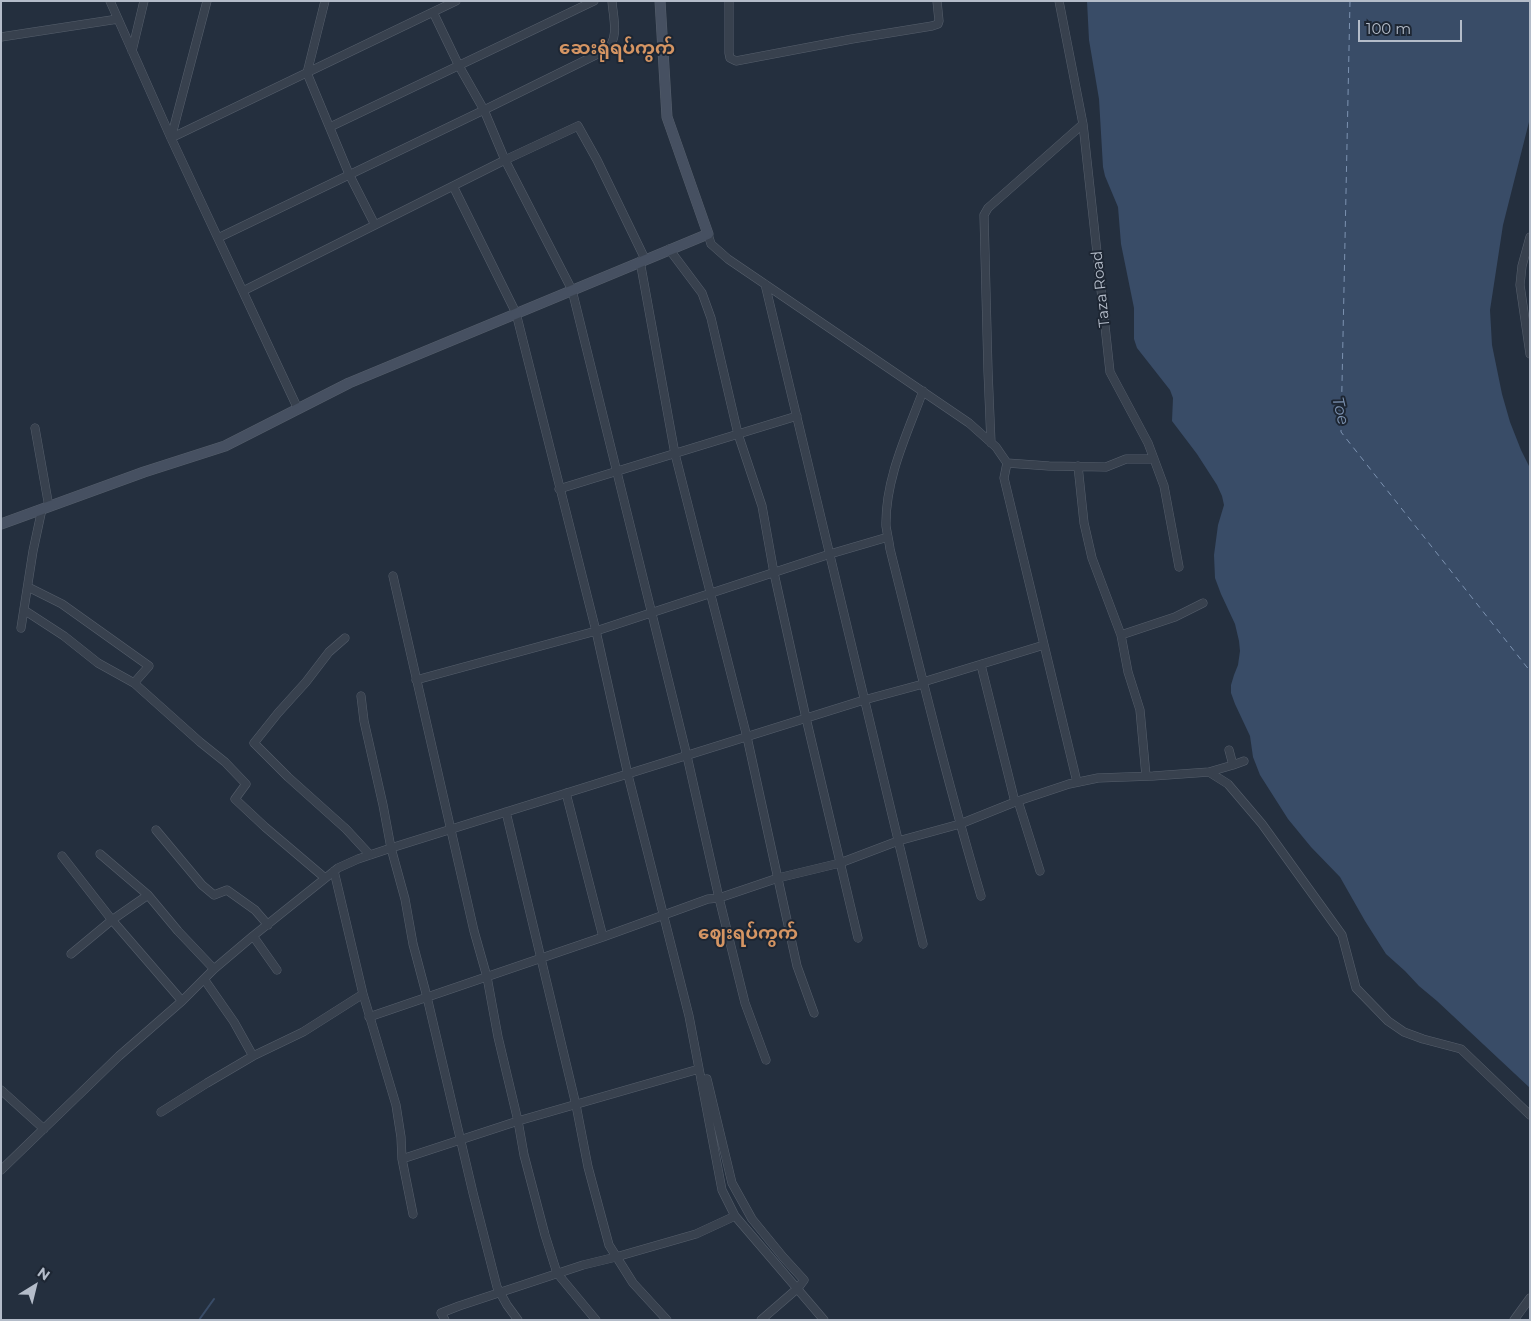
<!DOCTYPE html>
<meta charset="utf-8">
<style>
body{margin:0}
#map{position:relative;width:1531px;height:1321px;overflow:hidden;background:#242f3e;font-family:Montserrat,sans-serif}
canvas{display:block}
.frame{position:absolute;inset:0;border:2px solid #b4bcc9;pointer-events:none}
.north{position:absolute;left:10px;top:1261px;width:50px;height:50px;-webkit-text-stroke:4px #1d2633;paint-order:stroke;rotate:36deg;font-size:14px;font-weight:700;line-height:20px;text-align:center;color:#b4bcc9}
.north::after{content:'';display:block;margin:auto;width:18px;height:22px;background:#b4bcc9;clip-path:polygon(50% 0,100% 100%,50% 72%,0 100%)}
.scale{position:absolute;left:1358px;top:20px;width:104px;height:22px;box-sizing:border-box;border:2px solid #b4bcc9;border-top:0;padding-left:6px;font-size:15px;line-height:18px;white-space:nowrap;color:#b4bcc9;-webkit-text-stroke:4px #1d2633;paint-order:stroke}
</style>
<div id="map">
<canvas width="1531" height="1321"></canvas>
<div class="frame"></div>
<div class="north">N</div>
<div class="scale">100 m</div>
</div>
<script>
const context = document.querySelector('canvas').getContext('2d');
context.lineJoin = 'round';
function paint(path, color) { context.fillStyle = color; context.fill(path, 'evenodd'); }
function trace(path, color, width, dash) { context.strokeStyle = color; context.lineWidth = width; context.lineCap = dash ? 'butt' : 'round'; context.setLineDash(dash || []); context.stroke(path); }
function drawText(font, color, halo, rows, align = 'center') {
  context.font = font + ' Montserrat,"Noto Sans Myanmar",sans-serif'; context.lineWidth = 4; context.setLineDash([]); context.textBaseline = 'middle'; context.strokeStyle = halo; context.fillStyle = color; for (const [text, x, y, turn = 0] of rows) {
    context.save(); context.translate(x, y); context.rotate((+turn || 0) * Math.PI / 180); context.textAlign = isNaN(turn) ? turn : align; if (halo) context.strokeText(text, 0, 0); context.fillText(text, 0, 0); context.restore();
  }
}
const water = new Path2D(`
 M1087,1H1530V118L1503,225L1490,310L1492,345L1502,394L1510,422L1521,450L1530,468V1088L1437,1001L1419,986L1405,971L1386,954L1365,921L1340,877L1311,847L1288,819L1260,775L1253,757L1250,736L1235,704L1231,693V685L1234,675L1238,665L1240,651L1239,641L1235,624L1221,594L1215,578L1214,555L1218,525L1224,505L1222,496L1217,485L1197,454L1172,421L1173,398L1170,390L1137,348L1134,339V308L1121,244L1118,207L1105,176L1103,167L1099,99L1089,40Z`);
const stream = new Path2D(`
 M199,1320L214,1299`);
const ferry = new Path2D(`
 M1350,1L1341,432L1530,671`);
const street = new Path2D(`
 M110,1L171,138L298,409
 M207,1L171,138L456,1
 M325,1L307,73L349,174L375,225
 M729,1V53L730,58L736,61L852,39L932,26L938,24L939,21L937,1
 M1059,1L1083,124L1110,372L1148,443L1154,459L1164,486L1179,567
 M433,12L459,66L484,110L505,160L572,290L687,756L719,898L745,1003L766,1060
 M1,37L118,19
 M132,51L144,1
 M330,127L594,1
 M453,186L516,313L596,631L628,775L689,1016L722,1190L735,1216L824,1320
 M708,234L711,244L728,259L969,423L996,447L1007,463L1004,478L1077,782
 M1530,237L1522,266L1520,285L1530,354
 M218,238L484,110L606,50C620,39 613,17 612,1
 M669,249L702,293L711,318L738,434L762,506L774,573L806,718L858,938
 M640,261L675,454L747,737L797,966L814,1013
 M765,284L923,944
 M243,291L505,160L578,126L597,160L645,259
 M923,391C907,434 885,479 886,526C887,533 889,541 890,549C919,665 947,781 981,896
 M35,428L49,507
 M991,443L988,371L984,215L988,208L1083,124
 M1007,463L1049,466L1106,467L1126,459H1154
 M1078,466L1084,523L1092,558L1121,635L1128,672L1140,710L1146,776
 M559,489L797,416
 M393,576L474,931L487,977L498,1037L518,1121L524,1155L545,1235L557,1273L596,1320
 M28,587L62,604L149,666L134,683
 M24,610L64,636L98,663L134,683L200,742L225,762L246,784L235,799L265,827L325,878
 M21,628L33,551L42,509
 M1121,635L1175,617L1203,603
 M345,638L329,652L306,682L278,713L254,743L288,777L346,829L370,855
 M981,665L1015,802
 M416,680L596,631L830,554L888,537
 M361,696L364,721L383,805L391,848L405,899L413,944L427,997L473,1193L497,1287L507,1305L518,1320
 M1233,765L1244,761
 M1209,772L1233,765L1229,750
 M566,793L603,937
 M1018,801L1040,871
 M506,812L576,1105L588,1167L609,1245L633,1283L667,1320
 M156,830L202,885L214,895L227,890L255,910L268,925
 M100,854L148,895L178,931L214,969
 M62,856L112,920L182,1001
 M334,871L363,994L396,1105L401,1137L402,1159L413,1214
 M253,936L277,970
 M71,954L112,920L148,895
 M204,979L234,1022L253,1056
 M369,1017L603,937L708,899L719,898L778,878L840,863L898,841L960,824L1015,802L1069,784L1098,778L1153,776L1209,772L1228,784L1262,824L1342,935L1356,988L1388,1021L1404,1032L1423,1039L1461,1049L1530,1115
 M701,1080L707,1079L732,1183L752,1219L783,1257L804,1280L798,1288L761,1320
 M1,1090L44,1129
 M161,1112L207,1083L253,1056L303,1032L363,994
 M402,1159L518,1121L699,1069
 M1,1170L119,1056L182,1001L214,969L253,936L338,868L358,859L391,848L864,700L923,684V682L1044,645
 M445,1320L441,1313L459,1306L583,1265L616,1257L696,1234L735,1216
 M1514,1320L1530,1298`);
const secondary = new Path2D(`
 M1,524L144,472L225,446L349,383L708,234L667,117L660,1`);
const streetNames = [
 ["Taza Road",1101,289,-96]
];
const waterNames = [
 ["Toe",1340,411,77]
];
const quarterNames = [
 ["ဆေးရုံရပ်ကွက်",617,49],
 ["ဈေးရပ်ကွက်",748,934]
];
paint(water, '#394c67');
trace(stream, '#394c67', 2);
trace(ferry, '#7c92b1', 1, [6, 5]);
trace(street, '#565f6c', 9);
trace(secondary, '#565f6c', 11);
trace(street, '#38414e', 8);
trace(secondary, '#465061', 10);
drawText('15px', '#b4bcc9', '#1d2633', streetNames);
drawText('italic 16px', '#7c92b1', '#1d2633', waterNames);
drawText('bold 18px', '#d59563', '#1d2633', quarterNames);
</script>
